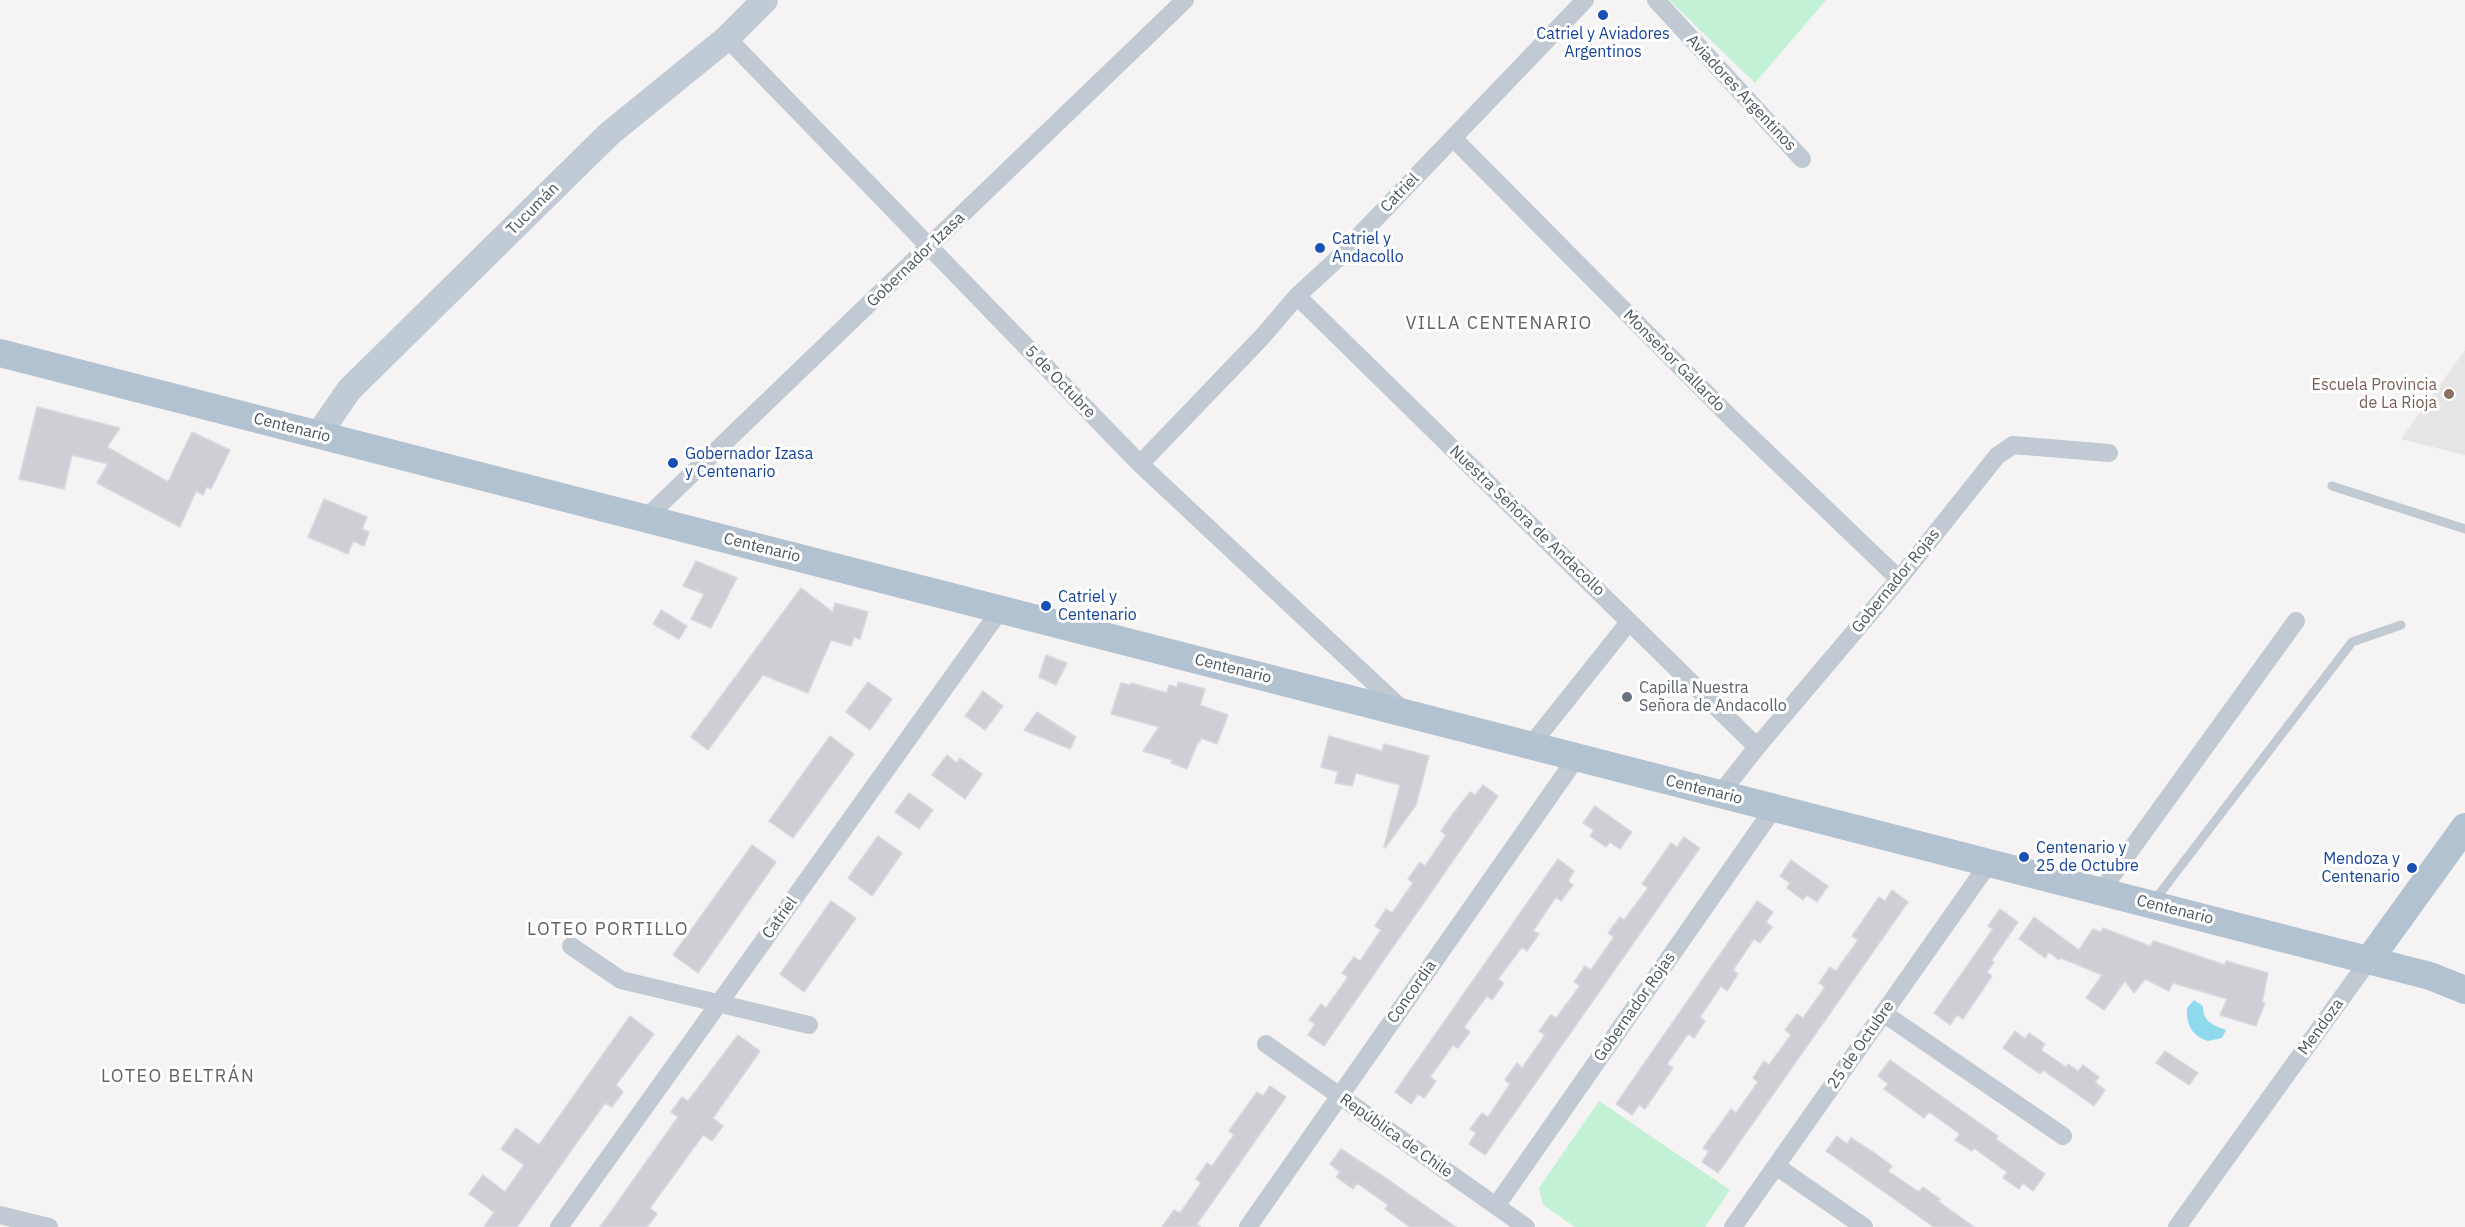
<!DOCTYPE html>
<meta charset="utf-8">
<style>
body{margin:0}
canvas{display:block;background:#f5f3f3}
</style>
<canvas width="2465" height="1227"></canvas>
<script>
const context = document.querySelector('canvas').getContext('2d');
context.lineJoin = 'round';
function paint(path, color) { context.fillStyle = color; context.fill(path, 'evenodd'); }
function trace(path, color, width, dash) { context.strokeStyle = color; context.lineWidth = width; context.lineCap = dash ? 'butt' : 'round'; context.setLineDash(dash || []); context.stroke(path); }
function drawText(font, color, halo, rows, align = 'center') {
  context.font = font + ' "IBM Plex Sans",sans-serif'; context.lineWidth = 6; context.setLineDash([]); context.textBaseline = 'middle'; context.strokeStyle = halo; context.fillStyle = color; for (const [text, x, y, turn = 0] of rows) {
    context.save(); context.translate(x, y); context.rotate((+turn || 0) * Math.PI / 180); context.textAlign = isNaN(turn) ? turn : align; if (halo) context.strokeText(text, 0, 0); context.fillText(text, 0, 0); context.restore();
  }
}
const education = new Path2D(`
 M2465,350V455L2401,439Z`);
const green = new Path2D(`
 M1669,0H1826L1755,83Z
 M1599,1101L1730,1190L1705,1227H1575L1543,1205L1539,1188Z`);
const water = new Path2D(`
 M2194,1000L2203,1006C2203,1022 2213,1025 2226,1030L2222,1038L2208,1041C2192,1036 2186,1025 2187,1008Z`);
const building = new Path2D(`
 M37,407L120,428L107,447L168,482L192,432L230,450L211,489L207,487L203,495L196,491L180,527L97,483L108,464L72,455L64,489L19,479Z
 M324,499L367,517L362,529L369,532L364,546L353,541L348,554L308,537Z
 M696,561L737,578L711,628L691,619L704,594L683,586Z
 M801,588L833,612L835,603L868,612L860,639L854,637L851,646L831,640L808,693L763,675L708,750L691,737Z
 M661,610L687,626L679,639L653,624Z
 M1046,655L1067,663L1056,685L1039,677Z
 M868,682L892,699L870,730L846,712Z
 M1178,682L1205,689L1200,705L1228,715L1217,744L1201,738L1200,742H1198L1187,769L1171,763L1172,760L1143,751L1159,727L1111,714L1121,683L1130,685L1131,683L1167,693L1169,685L1177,687Z
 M983,691L1003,706L985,730L965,716Z
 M1037,712L1076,737L1070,749L1024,730Z
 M830,736L854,754L793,838L769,821Z
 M1329,736L1382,751L1384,744L1429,756L1416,805L1385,848L1384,847L1400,785L1356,773L1352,786L1335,783L1338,772L1321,767Z
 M947,755L957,763L960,758L982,774L965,799L932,775Z
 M1483,785L1498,796L1324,1046L1308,1035L1315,1024L1309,1020L1321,1004L1326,1008L1348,977L1342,973L1354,957L1360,961L1381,930L1375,926L1386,909L1392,913L1413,883L1408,879L1420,862L1425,866L1446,835L1441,831L1452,815L1470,792L1475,795Z
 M909,793L933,810L919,829L895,812Z
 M1595,806L1632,832L1620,849L1610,842L1606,847L1590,836L1594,830L1583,823Z
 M878,836L902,853L872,896L848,878Z
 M1684,837L1700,848L1485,1155L1469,1144L1476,1133L1470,1129L1482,1113L1488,1117L1510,1084L1505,1080L1517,1063L1522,1068L1545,1035L1539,1031L1551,1015L1556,1018L1580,986L1574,982L1585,966L1591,970L1614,937L1608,933L1620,917L1624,920L1648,888L1642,884L1671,843L1677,847Z
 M752,845L776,862L698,973L673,955Z
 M1558,859L1574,871L1568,881L1573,885L1561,901L1556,897L1533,931L1539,934L1527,951L1522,947L1498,979L1504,983L1492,1000L1487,996L1464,1027L1470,1032L1458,1048L1453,1045L1430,1077L1436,1081L1424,1098L1418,1094L1411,1104L1395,1092Z
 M1791,860L1828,886L1817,902L1807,895L1803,900L1787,888L1790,883L1780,876Z
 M1892,890L1908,902L1718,1173L1702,1162L1709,1151L1703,1148L1731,1109L1736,1113L1758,1082L1753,1078L1764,1061L1769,1065L1791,1035L1785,1030L1797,1014L1803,1018L1825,987L1819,983L1830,967L1836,971L1858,940L1852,936L1879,897L1885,901Z
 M831,901L856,918L804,992L780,974Z
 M1757,901L1773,912L1766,922L1772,927L1760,943L1754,939L1733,970L1738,974L1727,991L1721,986L1700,1017L1705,1021L1694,1038L1688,1034L1667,1064L1673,1068L1645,1109L1639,1105L1632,1115L1616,1104Z
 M2000,909L2018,922L1992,960L1994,962L1987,972L1992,976L1963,1019L1957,1015L1950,1025L1934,1013L1993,929L1988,926Z
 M2034,917L2079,950L2093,929L2101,932L2103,928L2150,946L2154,941L2225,965L2226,961L2268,973L2262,1002L2265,1003L2256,1026L2220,1015L2227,999L2173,983L2169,991L2145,979L2134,993L2125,981L2104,1010L2086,998L2102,975L2061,958L2059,960L2049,952L2045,958L2019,939Z
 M630,1016L654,1034L616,1085L623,1092L612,1107L605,1103L517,1227H484L494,1212L469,1194L483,1175L505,1192L524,1165L501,1149L516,1128L539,1145Z
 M2015,1031L2025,1039L2029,1033L2045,1044L2041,1050L2066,1067L2068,1064L2078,1071L2083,1065L2099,1077L2095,1082L2105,1090L2094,1106L2043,1070L2040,1074L2003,1048Z
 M738,1035L760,1051L713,1118L723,1126L712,1141L703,1135L650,1208L657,1214L647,1227H600L678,1117L671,1112L682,1097L688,1101Z
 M2165,1051L2198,1073L2189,1085L2156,1063Z
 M1890,1060L1998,1136L1996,1139L2045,1174L2033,1191L2023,1183L2019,1189L2003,1178L2007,1172L1974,1148L1972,1151L1955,1140L1960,1134L1929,1112L1924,1118L1884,1089L1888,1084L1878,1076Z
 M1270,1086L1286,1097L1197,1224L1201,1227H1162L1174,1210L1180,1213L1201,1183L1196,1179L1207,1163L1212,1166L1234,1135L1229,1131L1257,1092L1263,1096Z
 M1837,1136L1847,1144L1851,1138L1876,1154L1892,1166L1888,1171L1919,1192L1923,1187L1940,1199L1938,1201L1974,1227H1934L1826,1151Z
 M1341,1149L1390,1181L1456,1227H1410L1385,1209L1388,1205L1357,1183L1353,1189L1336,1177L1340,1172L1330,1164Z`);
const lane = new Path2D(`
 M2332,486L2465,529
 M2154,901L2352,642L2401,625`);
const street = new Path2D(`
 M1656,0L1802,159
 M727,38L1140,464L1403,710
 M1453,138L1732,419L1899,579
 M1297,296L1757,747
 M1140,464L1262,337L1297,296L1335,261L1585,0
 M646,518L1185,0
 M1531,745L1629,622
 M1720,794L1757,747L1899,579L1997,456L2013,445L2109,453
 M2101,891L2296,621
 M571,946L621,980L809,1025
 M1883,1013L2063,1136
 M1266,1044L1526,1227
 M1776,1166L1864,1227
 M1496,1206L1774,808
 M0,1215L49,1227
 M559,1227L1001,609
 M1248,1227L1577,757
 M1733,1227L1989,863
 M2177,1227L2369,960`);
const secondary = new Path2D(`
 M318,435L349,390L609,134L727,38L765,0`);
const primary = new Path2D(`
 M0,353L2430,976L2465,990
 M2369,960L2465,827`);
const markers = [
 [1603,15,6,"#1a4fb4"],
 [1320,248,6,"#1a4fb4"],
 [2449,394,6,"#8d6e63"],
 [673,463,6,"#1a4fb4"],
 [1046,606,6,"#1a4fb4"],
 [1627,697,6,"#6b7280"],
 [2024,857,6,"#1a4fb4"],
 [2412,868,6,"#1a4fb4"]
];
const transitNames = [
 ["Catriel y Aviadores",1603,34,"center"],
 ["Argentinos",1603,52,"center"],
 ["Catriel y",1332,239],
 ["Andacollo",1332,257],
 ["Gobernador Izasa",685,454],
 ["y Centenario",685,472],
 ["Catriel y",1058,597],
 ["Centenario",1058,615],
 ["Centenario y",2036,848],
 ["25 de Octubre",2036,866],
 ["Mendoza y",2400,859,"right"],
 ["Centenario",2400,877,"right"]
];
const streetNames = [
 ["Aviadores Argentinos",1741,93,47],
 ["Catriel",1400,193,-46],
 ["Tucumán",533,209,-45],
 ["Gobernador Izasa",916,260,-44],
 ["Monseñor Gallardo",1674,361,45],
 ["5 de Octubre",1060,382,46],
 ["Centenario",292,428,14],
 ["Nuestra Señora de Andacollo",1527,521,44],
 ["Centenario",762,548,14],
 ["Gobernador Rojas",1896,581,-51],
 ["Centenario",1233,669,14],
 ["Centenario",1704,790,14],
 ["Centenario",2175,910,14],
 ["Catriel",780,918,-54],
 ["Concordia",1412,992,-55],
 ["Gobernador Rojas",1635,1007,-55],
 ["Mendoza",2321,1027,-54],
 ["25 de Octubre",1861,1045,-55],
 ["República de Chile",1396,1136,35]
];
const educationNames = [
 ["Escuela Provincia",2437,385],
 ["de La Rioja",2437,403]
];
const worshipNames = [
 ["Capilla Nuestra",1639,688],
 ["Señora de Andacollo",1639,706]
];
const neighbourhoodNames = [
 ["VILLA CENTENARIO",1499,324],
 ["LOTEO PORTILLO",608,930],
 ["LOTEO BELTRÁN",178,1077]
];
paint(education, '#e6e4e5');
paint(green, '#c3f1d5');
paint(water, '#90daee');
paint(building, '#cdcfd5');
trace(building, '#d7d9de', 1.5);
trace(lane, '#c1cad2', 9);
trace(street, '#c1cad2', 18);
trace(secondary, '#c1cbd6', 26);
trace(primary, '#b3c2d1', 28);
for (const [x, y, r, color] of markers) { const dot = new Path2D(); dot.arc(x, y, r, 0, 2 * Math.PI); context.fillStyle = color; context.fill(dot); trace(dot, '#fff', 2); }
drawText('16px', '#164399', '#fff', transitNames, 'left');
drawText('16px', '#4a5661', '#fff', streetNames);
drawText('16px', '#785e54', '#fff', educationNames, 'right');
drawText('16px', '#5b616d', '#fff', worshipNames, 'left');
context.letterSpacing = '1.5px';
drawText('18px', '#5f6368', '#fff', neighbourhoodNames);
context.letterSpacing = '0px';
</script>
